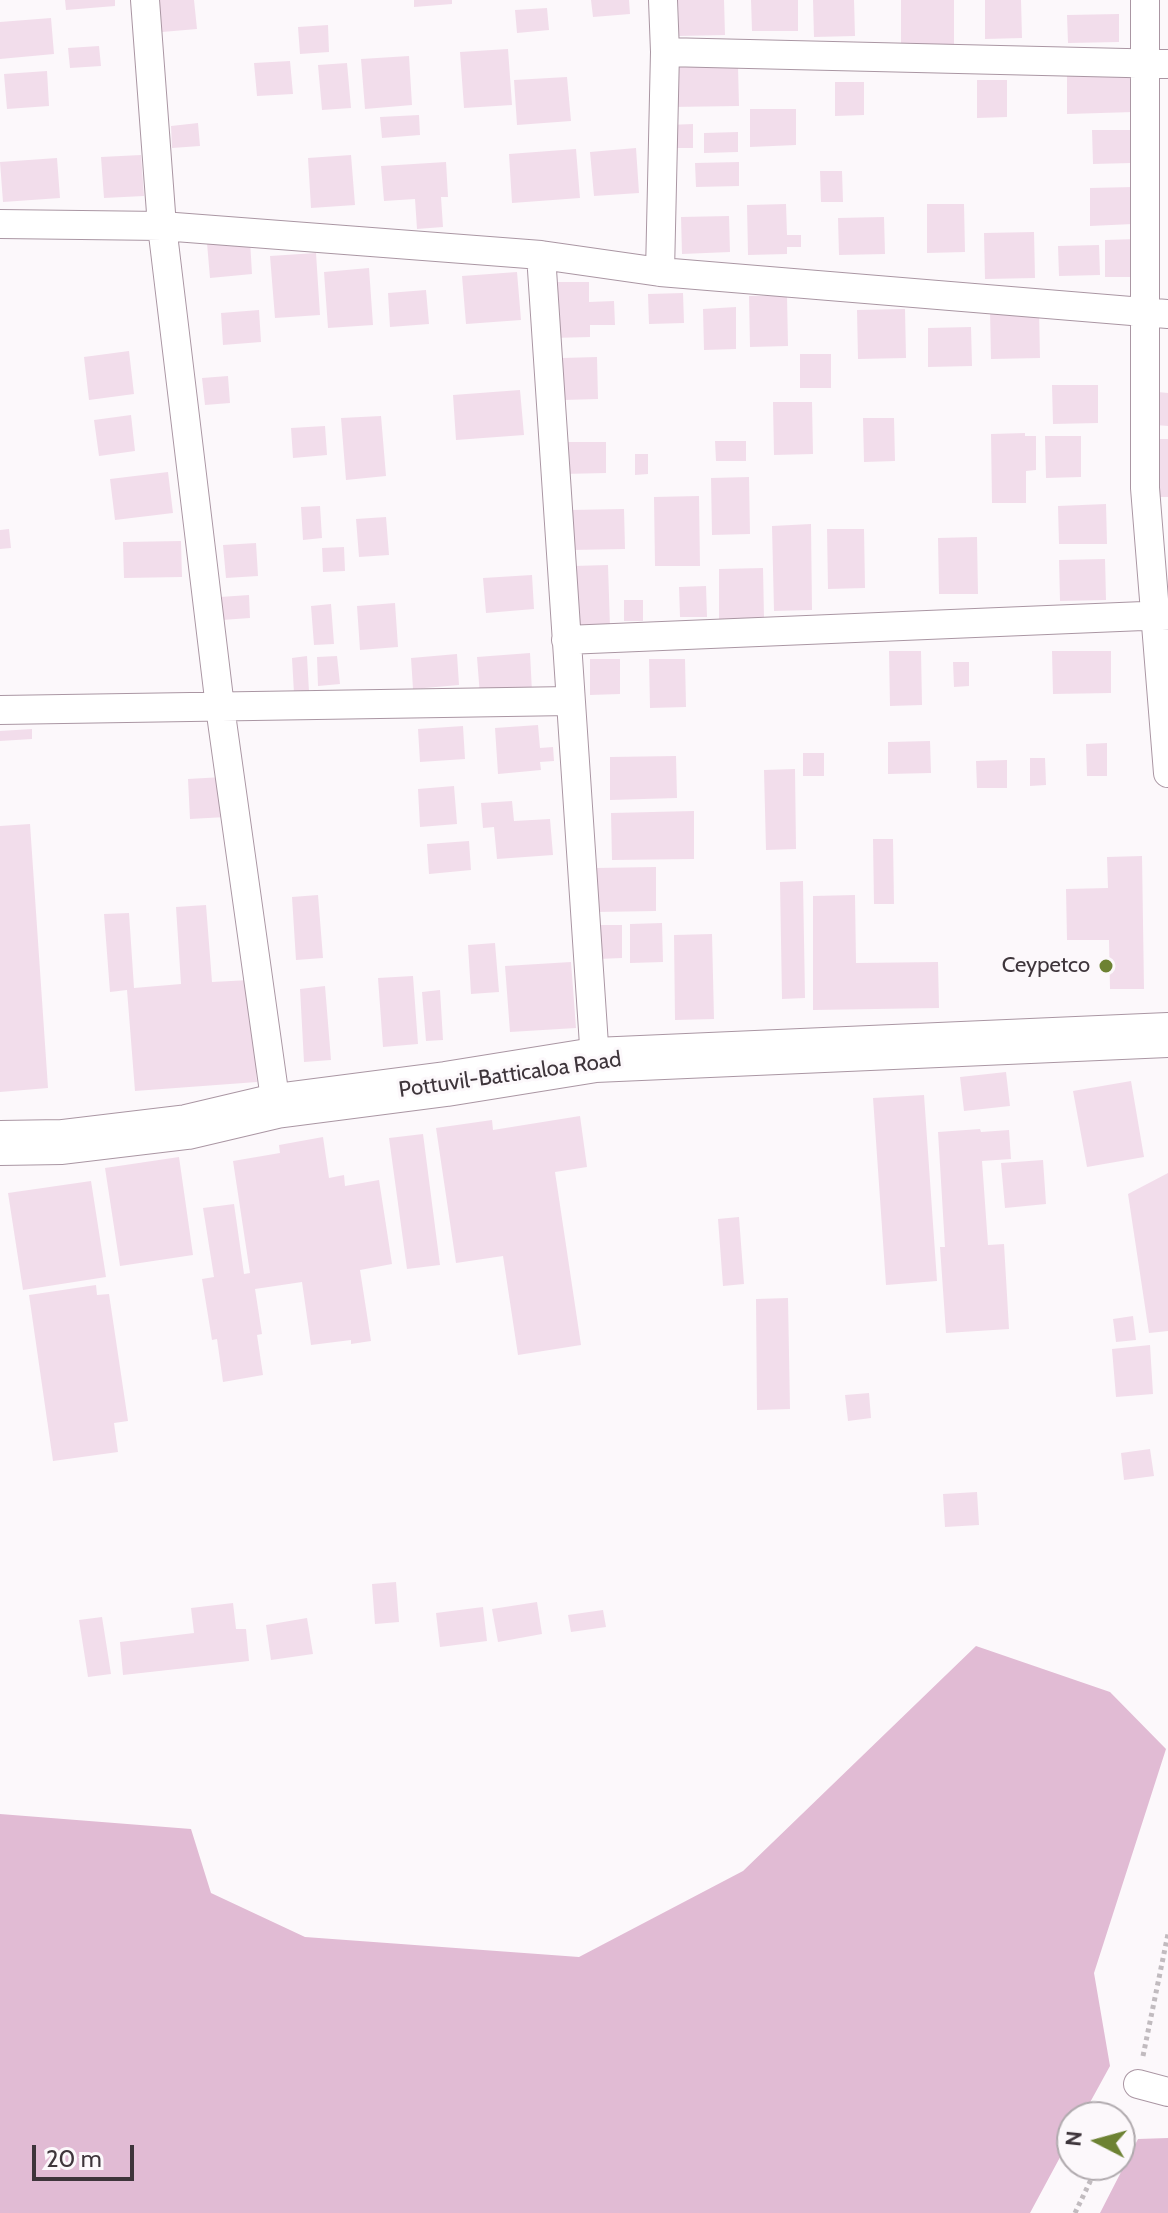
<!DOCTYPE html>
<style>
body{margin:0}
#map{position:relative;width:1168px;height:2213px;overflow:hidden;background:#fcf8fb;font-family:Cabin,sans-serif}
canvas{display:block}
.north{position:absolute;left:1056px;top:2101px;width:80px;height:80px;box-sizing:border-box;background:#fcf8fb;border:2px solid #b0aaae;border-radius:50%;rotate:276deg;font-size:22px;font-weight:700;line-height:32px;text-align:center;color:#3e353b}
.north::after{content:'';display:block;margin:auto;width:28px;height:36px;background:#6d8233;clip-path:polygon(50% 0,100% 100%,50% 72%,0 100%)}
.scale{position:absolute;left:32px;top:2145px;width:102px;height:36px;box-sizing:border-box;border:4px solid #3e353b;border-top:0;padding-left:10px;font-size:24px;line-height:28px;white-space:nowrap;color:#3e353b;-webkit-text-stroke:6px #fcf8fb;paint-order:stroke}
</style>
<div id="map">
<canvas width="1168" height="2213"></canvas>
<div class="north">N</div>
<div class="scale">20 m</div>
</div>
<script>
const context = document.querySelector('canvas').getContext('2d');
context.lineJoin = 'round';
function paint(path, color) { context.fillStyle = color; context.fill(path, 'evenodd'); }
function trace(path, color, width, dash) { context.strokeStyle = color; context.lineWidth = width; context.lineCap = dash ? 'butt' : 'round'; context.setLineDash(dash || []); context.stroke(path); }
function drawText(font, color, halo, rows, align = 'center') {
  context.font = font + ' Cabin,sans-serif'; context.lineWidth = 6; context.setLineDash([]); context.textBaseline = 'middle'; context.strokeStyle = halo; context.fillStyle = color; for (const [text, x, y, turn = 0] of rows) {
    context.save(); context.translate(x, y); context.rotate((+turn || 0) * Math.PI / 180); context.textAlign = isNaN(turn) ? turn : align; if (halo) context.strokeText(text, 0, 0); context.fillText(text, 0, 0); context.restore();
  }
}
const water = new Path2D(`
 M976,1646L1110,1692L1166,1749L1094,1973L1110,2066L1082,2117H1072V2135L1030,2213H0V1814L191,1829L211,1893L305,1937L579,1957L743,1871Z
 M1168,2138V2213H1100L1138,2139Z`);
const building = new Path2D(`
 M65,0H115V6L66,10Z
 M159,0H194L197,29L162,32Z
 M414,0H452V4L414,7Z
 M591,0H629L630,14L593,17Z
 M678,0H724L725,35L679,36Z
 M751,0H798V31H752Z
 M813,0H854L855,36L814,37Z
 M901,0H954V44L901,45Z
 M985,0H1021L1022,38L985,39Z
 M547,8L549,30L517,33L515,10Z
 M1119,14V42L1068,43L1067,15Z
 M51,18L54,54L0,59V22Z
 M328,25L329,52L300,54L298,27Z
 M99,46L101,66L70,68L68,48Z
 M508,49L512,105L464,108L460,52Z
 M409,56L412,105L365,109L361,59Z
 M290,61L293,94L257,96L254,63Z
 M347,63L351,108L322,110L318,65Z
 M670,66H738L739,106L671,107Z
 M47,71L49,106L7,109L4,74Z
 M1133,74L1134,112L1067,114V76Z
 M567,77L571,121L517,125L514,80Z
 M977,80H1007V117L977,118Z
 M835,82H864V115L835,116Z
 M750,109H796V145L750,147Z
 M419,115L420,135L382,138L380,117Z
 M198,123L200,146L172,148L171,126Z
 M693,124V148H669L668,125Z
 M1092,130H1130L1131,163L1093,164Z
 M738,132V152L704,153V133Z
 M636,148L639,193L594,196L590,152Z
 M576,149L580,198L512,203L509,154Z
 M141,155L144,196L104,198L101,157Z
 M351,155L355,205L311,208L308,158Z
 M57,158L60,198L3,202L0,162Z
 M446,162L448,197H441L443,227L417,229L415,199L384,201L381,166Z
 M739,162V186L696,187L695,163Z
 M820,171H842L843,202H821Z
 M1133,187V224L1090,226V188Z
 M786,204L787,235H801V247H787V254L748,255L747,205Z
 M927,204H964L965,252L927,253Z
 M729,216L730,252L682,254L681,217Z
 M884,217L885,254L839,255L838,218Z
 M1034,232L1035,278L985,279L984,233Z
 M1137,239L1138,277H1105V240Z
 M250,240L252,274L210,278L207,243Z
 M1099,245L1100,275L1059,276L1058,246Z
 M316,253L320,315L275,318L270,256Z
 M369,268L373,325L328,328L324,272Z
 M517,272L521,320L466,324L462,276Z
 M550,282H589V302L614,301L615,325H590V337L551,338Z
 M426,290L429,324L390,327L388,293Z
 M683,293L684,323L649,324L648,294Z
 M787,295L788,346L750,347L749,296Z
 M736,307V349L704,350L703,309Z
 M905,309L906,358L858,359L857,310Z
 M1039,309L1040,358L991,359L990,310Z
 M259,310L261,342L223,345L221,313Z
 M971,327L972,366L928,367V328Z
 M129,351L134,394L89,400L84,357Z
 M800,354H831V388H800Z
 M597,357L598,399L563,400L562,358Z
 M228,376L230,403L205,405L202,378Z
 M1052,385H1098V423L1053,424Z
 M520,390L524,435L456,440L453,395Z
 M1158,392L1168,393V426L1156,425Z
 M773,402H812L813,454L774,455Z
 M131,415L135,451L99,456L94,420Z
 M381,416L386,476L346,480L341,418Z
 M863,418H894L895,461L864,462Z
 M325,426L327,455L293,458L291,428Z
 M1025,433V436H1036V470L1026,471V503H992L991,434Z
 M1045,436H1081V477L1046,478Z
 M1158,439H1168V497H1157Z
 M715,441H746V461H716Z
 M562,442H606V473L563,474Z
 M635,454H648V474L635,475Z
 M168,472L173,513L115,520L110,479Z
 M749,477L750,534L712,535L711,478Z
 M699,496L700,566H655L654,497Z
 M1106,504L1107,544H1059L1058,506Z
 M320,506L322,538L303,540L301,507Z
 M624,509L625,549L571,550L570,510Z
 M386,517L389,555L359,557L356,519Z
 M811,524L812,610L774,611L772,526Z
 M9,529L11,548L0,549V530Z
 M827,529H864L865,588L828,589Z
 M977,537L978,594H939L938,538Z
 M181,541L182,577L124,578L123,542Z
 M256,543L258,576L226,578L223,545Z
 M344,547L345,571L323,572L322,548Z
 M1105,559L1106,600L1060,601L1059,560Z
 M608,565L610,627L574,628L573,566Z
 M763,568L764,618L719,619V569Z
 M532,575L534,609L486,613L483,578Z
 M706,586L707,617H680L679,587Z
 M249,595L250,618L222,620L220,597Z
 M624,600H643V621H624Z
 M395,603L398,647L360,650L357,606Z
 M331,604L334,644L314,645L311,606Z
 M889,651H921L922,705L890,706Z
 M1052,651H1111V693L1053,694Z
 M530,653L532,692L480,696L477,657Z
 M457,654L459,685L413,689L411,658Z
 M307,656L309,692L294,693L292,658Z
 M337,656L340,684L318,686L317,657Z
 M590,659H620V694L590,695Z
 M649,659H685L686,707L650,708Z
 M953,662H969V686L954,687Z
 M538,725L540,748L553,747L554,761L540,762L541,770L498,774L495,728Z
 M463,726L465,759L420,762L418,729Z
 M32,729V739L0,741V731Z
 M930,741L931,773L888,774V742Z
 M1107,743V776H1087L1086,744Z
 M803,753H824V776H803Z
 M676,756L677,798L610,800V757Z
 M1030,758H1045L1046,785L1030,786Z
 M1007,760V788H977L976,761Z
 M795,769L796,849L766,850L764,770Z
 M223,777L226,817L190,819L188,779Z
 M454,786L457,824L420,827L418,789Z
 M512,801L514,821L550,819L553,855L497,859L494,827L483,828L481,803Z
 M694,811V859L612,860L611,813Z
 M30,824L48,1088L0,1092V826Z
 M873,839H893L894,904H874Z
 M469,841L471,870L429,874L427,844Z
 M1142,856L1144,989H1110L1109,940H1067L1066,889L1108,888L1107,857Z
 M656,867V911L596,912L595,868Z
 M803,881L805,998L782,999L780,882Z
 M318,895L323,958L296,960L292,897Z
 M855,895L856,963L938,962L939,1008L813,1010V896Z
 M206,905L212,982L250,980L257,1082L135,1091L127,990L110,992L104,914L129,913L134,988L181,984L176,907Z
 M662,923L663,962L630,963V924Z
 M598,925H622V958L598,959Z
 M712,934L714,1019L675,1020L674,935Z
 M495,943L499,992L471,994L468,945Z
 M571,962L576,1028L510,1032L505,966Z
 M413,976L418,1044L383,1047L378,978Z
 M325,986L331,1060L304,1062L300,989Z
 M440,990L443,1040L426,1041L422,992Z
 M1006,1072L1010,1106L964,1111L960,1077Z
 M1131,1081L1144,1157L1087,1167L1073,1091Z
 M924,1095L937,1281L886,1285L873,1098Z
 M580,1116L587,1167L555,1172L581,1345L518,1355L503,1256L456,1263L436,1128L492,1120L493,1130Z
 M980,1129L981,1132L1009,1130L1011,1159L982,1161L988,1245L1004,1244L1009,1329L946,1333L940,1247H945L938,1132Z
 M423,1134L440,1265L407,1269L389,1138Z
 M323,1137L329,1178L344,1175L345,1186L379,1180L392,1264L360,1270L371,1341L351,1344V1340L311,1345L302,1282L255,1289L262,1334L257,1335L263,1375L223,1382L217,1339L212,1340L202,1279L214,1277L203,1208L234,1204L244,1274L250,1273L233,1161L280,1153L279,1145Z
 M179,1157L193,1255L120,1266L105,1168Z
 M1043,1160L1046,1204L1005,1208L1001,1163Z
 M1168,1173V1331L1149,1333L1128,1194Z
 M91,1181L106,1277L23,1290L8,1193Z
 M739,1217L744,1284L723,1286L718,1219Z
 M96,1285L97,1295L109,1294L128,1421L114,1423L118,1452L53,1461L29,1295Z
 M788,1298L790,1409L757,1410L756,1299Z
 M1133,1316L1136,1340L1116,1342L1113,1319Z
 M1150,1345L1153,1394L1116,1397L1112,1349Z
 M869,1393L871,1418L848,1421L845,1395Z
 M1150,1449L1154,1476L1124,1480L1121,1453Z
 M977,1492L979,1525L945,1527L943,1494Z
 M396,1582L399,1622L375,1624L372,1584Z
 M537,1602L542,1634L498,1642L492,1609Z
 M233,1603L236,1629H246L249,1661L123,1675L120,1642L194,1633L191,1608Z
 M483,1607L487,1641L440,1647L436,1613Z
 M603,1610L606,1627L571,1632L568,1615Z
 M102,1617L111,1674L88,1677L79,1620Z
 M307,1618L313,1654L271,1660L266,1625Z`);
const path = new Path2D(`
 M1143,2056L1168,1934
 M1075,2213L1098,2165`);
const street = new Path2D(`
 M145,0L162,226L220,707L276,1106
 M1145,0V488L1168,773
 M665,52L1168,64
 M0,224L162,226L541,255L660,272L1168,314
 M541,255L595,1060
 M660,272L665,52L663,0
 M566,640L1168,615
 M0,710L570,701
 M1138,2084L1168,2092`);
const highway = new Path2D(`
 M0,1143L62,1142L187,1127L276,1106L446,1084L595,1060L1168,1035`);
const markers = [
 [1106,966,8,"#6d8233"]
];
const poiNames = [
 ["Ceypetco",1090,966]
];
const streetNames = [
 ["Pottuvil-Batticaloa Road",510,1075,-8]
];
paint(water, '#e1bbd4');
paint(building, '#f2ddeb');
trace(street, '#aa96a3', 30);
trace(highway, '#aa96a3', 46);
trace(path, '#c1bbbf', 5, [4, 4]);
trace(street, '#fff', 28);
trace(highway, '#fff', 44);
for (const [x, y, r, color] of markers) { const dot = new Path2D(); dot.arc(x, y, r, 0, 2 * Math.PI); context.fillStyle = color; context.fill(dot); trace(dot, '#fcf8fb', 3); }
drawText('22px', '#3e353b', '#fcf8fb', poiNames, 'right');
drawText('22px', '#3e353b', '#fcf8fb', streetNames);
</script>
